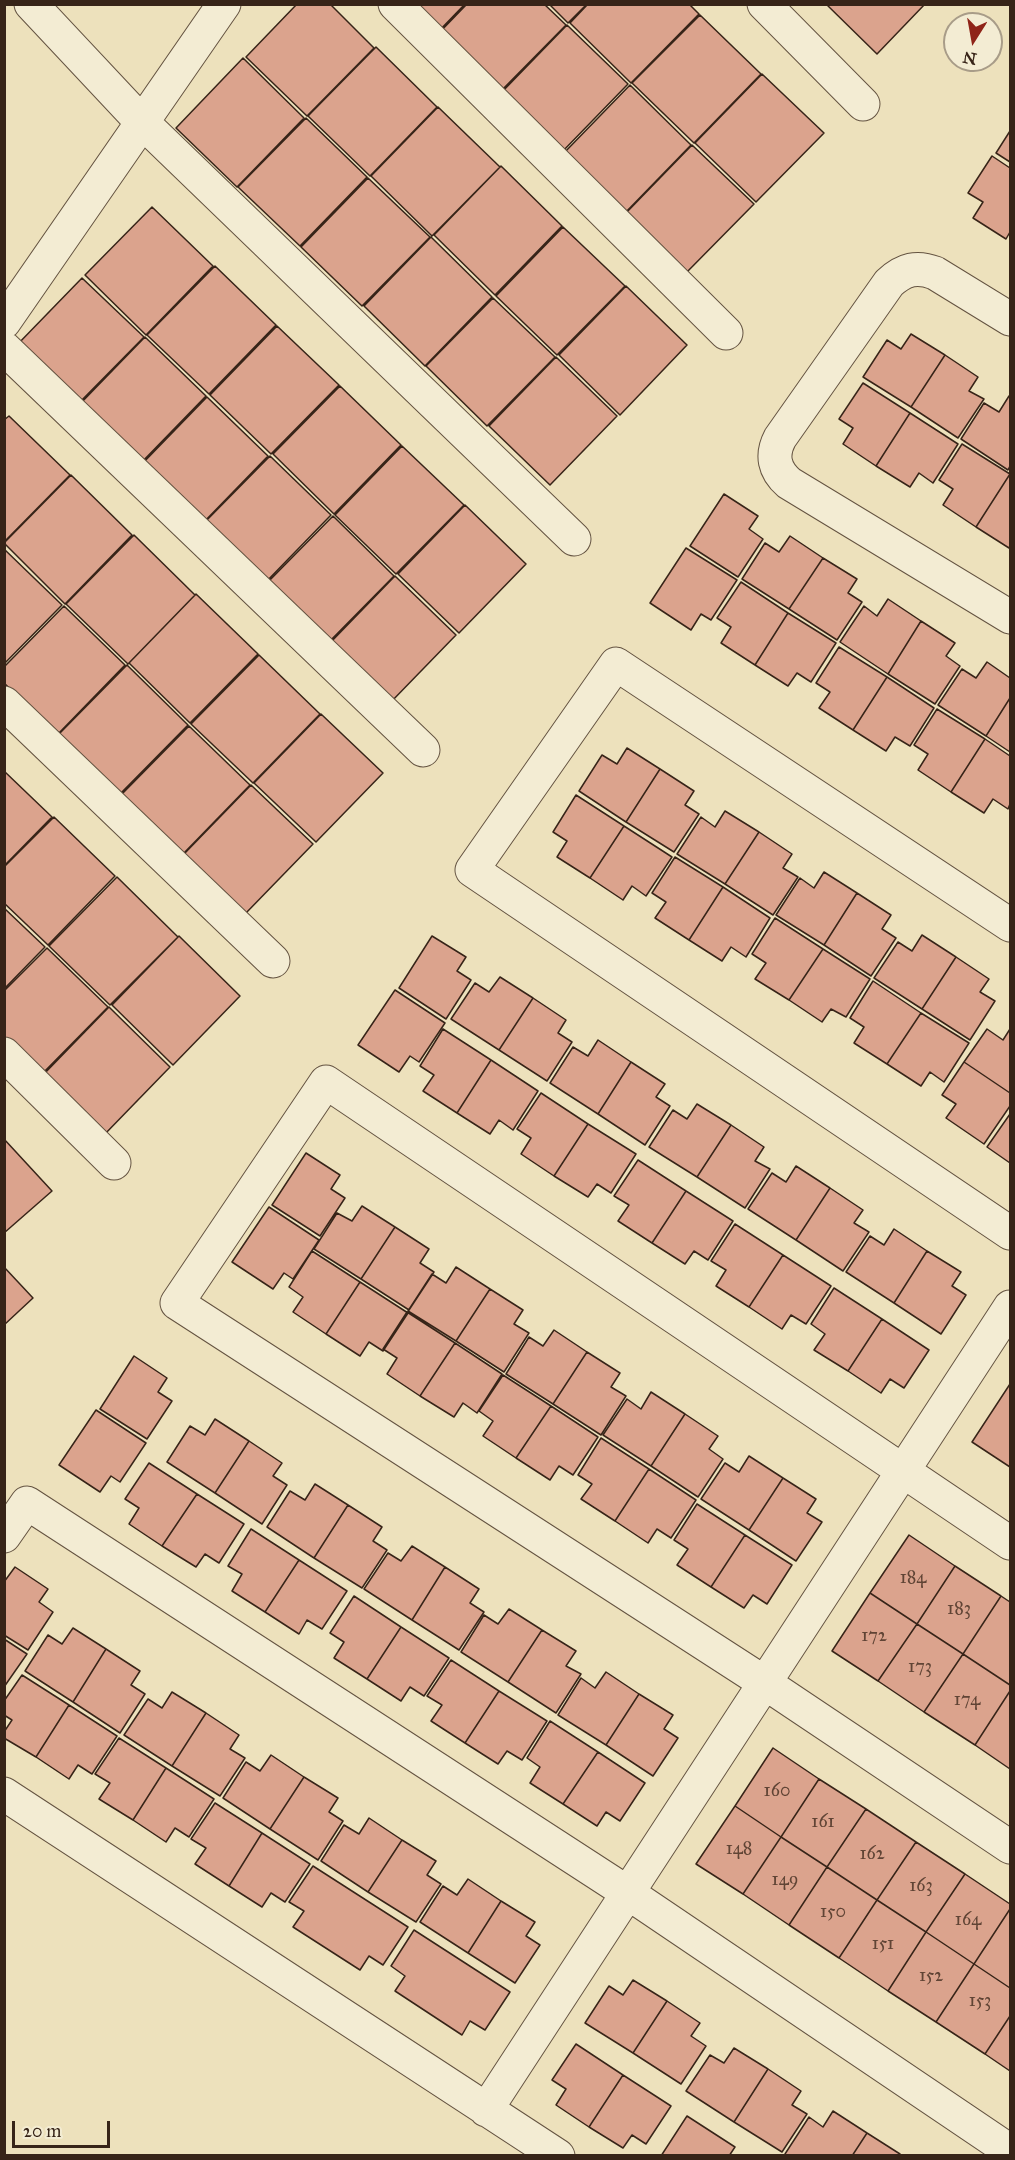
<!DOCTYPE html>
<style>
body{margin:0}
#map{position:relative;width:1015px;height:2160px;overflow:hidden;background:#ede1bc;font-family:"IM FELL Great Primer",serif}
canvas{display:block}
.frame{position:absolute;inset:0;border:6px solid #372418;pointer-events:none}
.north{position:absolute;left:943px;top:12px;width:60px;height:60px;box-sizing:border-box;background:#f3ecd3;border:2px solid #a89c88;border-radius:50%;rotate:191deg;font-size:16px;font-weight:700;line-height:24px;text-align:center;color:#372418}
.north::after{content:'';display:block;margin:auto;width:21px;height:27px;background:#8f2418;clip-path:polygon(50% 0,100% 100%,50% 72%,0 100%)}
.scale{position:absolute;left:12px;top:2121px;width:98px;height:27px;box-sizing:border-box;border:3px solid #372418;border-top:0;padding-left:8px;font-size:18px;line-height:21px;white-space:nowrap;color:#372418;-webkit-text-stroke:4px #f3ecd3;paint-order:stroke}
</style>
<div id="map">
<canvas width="1015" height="2160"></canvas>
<div class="frame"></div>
<div class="north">N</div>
<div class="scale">20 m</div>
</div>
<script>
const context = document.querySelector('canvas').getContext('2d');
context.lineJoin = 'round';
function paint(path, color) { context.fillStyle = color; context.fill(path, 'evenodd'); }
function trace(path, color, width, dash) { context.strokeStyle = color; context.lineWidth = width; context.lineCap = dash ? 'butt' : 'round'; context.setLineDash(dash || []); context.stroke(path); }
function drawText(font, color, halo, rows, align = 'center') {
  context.font = font + ' "IM FELL Great Primer",serif'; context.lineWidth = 4.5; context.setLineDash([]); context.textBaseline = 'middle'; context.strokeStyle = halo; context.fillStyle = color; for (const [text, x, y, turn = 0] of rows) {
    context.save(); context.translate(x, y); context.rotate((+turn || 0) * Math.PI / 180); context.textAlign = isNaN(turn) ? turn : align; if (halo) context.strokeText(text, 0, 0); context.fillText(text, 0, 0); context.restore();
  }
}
const building = new Path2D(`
 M297,4H330L374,48L307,116L246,57Z
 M406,4H465L436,34Z
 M467,4H544L566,25L498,94L437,35Z
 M549,4H587L568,23Z
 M588,4H689L699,14L631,83L570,23Z
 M826,4H925L877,54Z
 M700,15L761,74L694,143L632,83Z
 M567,25L628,84L561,153L500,94Z
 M376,47L437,107L370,176L308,116Z
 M243,58L304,118L237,187L176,128Z
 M762,74L824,133L756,202L695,143Z
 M630,85L691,145L624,214L562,155Z
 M438,107L500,167L432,236L371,176Z
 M306,118L367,177L300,246L238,187Z
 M1010,131V162L996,153Z
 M692,145L754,204L686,273L625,214Z
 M992,156L1010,168V232L1006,239L973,218L983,202L968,193Z
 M501,166L562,226L495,295L434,235Z
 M368,178L430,237L362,306L301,247Z
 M152,207L213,266L146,335L85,275Z
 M563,227L625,286L557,355L496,296Z
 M431,237L492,297L425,366L364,306Z
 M215,266L276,325L209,394L147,335Z
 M82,278L144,337L76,406L15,347Z
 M626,286L687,345L620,415L559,355Z
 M493,298L555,357L487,426L426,366Z
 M277,326L339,385L271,454L210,395Z
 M911,334L945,355L911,407L863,377L887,340L901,349Z
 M145,337L206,396L139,465L78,406Z
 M945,355L978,377L969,391L984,399L958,438L911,407Z
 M556,357L617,416L550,485L489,426Z
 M863,383L910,413L876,466L843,444L853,428L839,419Z
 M340,386L401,445L334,514L273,454Z
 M1009,396L1010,397V466L1008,470L961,439L984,403L999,412Z
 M207,397L268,456L201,525L140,466Z
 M910,413L958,444L933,483L919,473L910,487L876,466Z
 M9,416L70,475L4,542V420Z
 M962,444L1010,474L976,527L943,505L953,489L939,480Z
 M402,446L464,505L396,574L335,515Z
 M270,456L331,515L264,584L202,525Z
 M1010,474V546L1009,548L976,527Z
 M71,475L132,535L65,604L4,543Z
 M724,494L758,516L749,529L763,539L738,577L690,546Z
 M465,505L526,564L459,633L398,574Z
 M333,516L394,576L326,645L265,585Z
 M134,535L195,595L128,664L66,604Z
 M790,536L823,558L789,609L742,579L765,543L779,552Z
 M686,548L737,580L711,620L701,614L691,630L650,603Z
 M4,549L62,605L4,664Z
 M823,558L857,579L848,593L862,602L837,640L789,609Z
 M395,576L456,635L389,704L328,645Z
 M741,582L788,613L755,665L721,643L731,627L717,618Z
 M196,594L258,654L190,723L129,663Z
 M888,599L921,621L888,674L840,642L864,606L877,616Z
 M64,606L125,665L58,734L4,683V667Z
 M788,613L836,643L811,682L797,673L788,686L755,665Z
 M921,621L955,643L946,656L960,666L935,704L888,674Z
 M839,647L887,677L853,730L819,708L830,692L816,683Z
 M259,655L320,714L253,783L191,724Z
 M987,662L1010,678V698L986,736L938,705L962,669L976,678Z
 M127,665L188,725L120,794L59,734Z
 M887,677L934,708L910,746L895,737L886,751L853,730Z
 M1010,698V752L986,736Z
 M937,709L985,739L951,792L918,770L928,754L914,745Z
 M321,714L383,773L316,842L254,783Z
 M189,726L250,785L183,854L121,795Z
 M985,739L1010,756V804L1008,809L993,799L984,813L951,792Z
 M627,748L660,769L626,822L579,791L602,755L617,764Z
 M660,769L694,791L685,805L699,814L674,852L626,822Z
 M4,771L52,817L4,866Z
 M251,785L313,844L246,913L184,854Z
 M576,795L624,826L590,878L557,857L567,841L553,832Z
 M725,811L759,832L725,884L677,854L701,817L715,827Z
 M54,817L115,876L48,945L4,903V867Z
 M624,826L672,857L646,896L632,886L623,900L590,878Z
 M759,832L792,854L783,868L798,877L773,915L725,884Z
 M675,857L723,887L689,940L655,918L666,902L652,893Z
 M824,872L857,893L824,945L776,915L800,878L814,888Z
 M117,877L178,937L110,1005L49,946Z
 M723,887L770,918L746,957L731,947L722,961L689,940Z
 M857,893L891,915L882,929L896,938L871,976L824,945Z
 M4,908L45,947L4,989Z
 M775,918L823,949L789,1000L755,979L766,963L752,954Z
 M922,935L956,957L922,1009L874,978L898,942L912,951Z
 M179,936L240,996L173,1065L112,1005Z
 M432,936L466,957L457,971L471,980L446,1019L399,988Z
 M47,948L108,1007L40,1076L4,1042V991Z
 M823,949L870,979L846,1017L831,1009L822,1022L789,1000Z
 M956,957L989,979L980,992L995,1001L970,1040L922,1009Z
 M500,977L533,998L499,1050L451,1019L475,983L489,992Z
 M873,981L921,1013L887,1064L854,1043L864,1027L850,1018Z
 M395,990L445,1023L419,1062L410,1056L399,1072L358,1045Z
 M533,998L566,1020L558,1033L572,1042L547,1081L499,1050Z
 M109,1007L170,1067L103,1136L42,1076Z
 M921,1013L969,1043L944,1082L930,1072L921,1086L887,1064Z
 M443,1029L491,1060L457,1113L423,1091L434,1075L420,1066Z
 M987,1029L1003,1040L1010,1029V1093L964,1062Z
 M598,1040L631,1062L598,1114L550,1083L573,1047L588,1056Z
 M491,1060L538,1091L513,1130L499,1120L490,1134L457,1113Z
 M631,1062L665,1084L656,1097L670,1106L645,1145L598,1114Z
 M964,1062L1010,1093V1106L984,1144L946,1118L956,1104L942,1095Z
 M541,1093L588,1124L554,1176L521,1154L531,1138L517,1129Z
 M697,1104L731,1125L697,1177L649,1147L673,1110L687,1119Z
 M1010,1114V1163L987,1147Z
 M588,1124L636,1154L611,1193L597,1184L588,1197L554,1176Z
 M731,1125L764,1147L755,1161L770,1169L745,1208L697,1177Z
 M4,1139L52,1191L4,1233Z
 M306,1153L340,1175L331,1189L345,1198L320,1236L272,1205Z
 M638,1160L686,1191L652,1243L618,1221L629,1205L614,1196Z
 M796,1166L830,1188L796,1240L748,1209L772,1173L786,1182Z
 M830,1188L863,1210L854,1223L869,1232L843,1271L796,1240Z
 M686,1191L733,1221L708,1260L694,1251L685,1264L652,1243Z
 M362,1206L395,1227L361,1279L314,1249L337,1213L352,1221Z
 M269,1207L319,1240L293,1279L284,1273L273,1289L232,1262Z
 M735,1224L783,1255L749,1307L716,1286L726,1270L711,1261Z
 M395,1227L429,1249L420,1263L434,1272L409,1310L361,1279Z
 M894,1229L927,1251L894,1303L846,1272L870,1236L884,1245Z
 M312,1251L360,1282L326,1334L293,1312L303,1297L289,1287Z
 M927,1251L961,1272L952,1286L966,1295L941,1334L894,1303Z
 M783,1255L831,1286L806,1324L791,1315L782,1329L749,1307Z
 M4,1267L33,1298L4,1325Z
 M456,1267L490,1289L456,1341L408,1311L432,1274L446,1283Z
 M360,1282L408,1313L383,1351L369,1342L360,1356L326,1334Z
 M834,1288L882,1319L848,1371L814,1350L825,1334L811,1324Z
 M490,1289L523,1310L514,1324L529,1333L504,1372L456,1341Z
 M407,1312L455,1343L420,1396L387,1374L397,1358L383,1349Z
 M882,1319L929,1350L904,1388L890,1379L881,1393L848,1371Z
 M554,1330L587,1352L553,1404L506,1374L529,1337L543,1346Z
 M455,1343L502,1374L477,1413L463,1403L454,1417L420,1396Z
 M587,1352L620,1373L611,1387L626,1396L601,1435L553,1404Z
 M134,1356L167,1378L158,1392L172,1401L147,1439L100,1409Z
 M503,1375L551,1406L516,1458L483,1436L493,1421L479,1411Z
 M1010,1384V1467L972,1442Z
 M651,1392L685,1414L651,1466L603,1435L627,1399L641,1409Z
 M551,1406L598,1437L573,1475L559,1466L550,1480L516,1458Z
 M96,1410L146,1443L120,1482L111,1476L100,1492L59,1465Z
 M685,1414L718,1436L709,1449L723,1459L698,1497L651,1466Z
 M215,1419L249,1441L215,1493L167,1462L190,1426L205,1435Z
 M601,1438L649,1469L615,1521L581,1499L592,1484L578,1475Z
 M249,1441L282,1463L273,1476L287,1485L262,1524L215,1493Z
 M749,1456L783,1478L749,1530L701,1499L725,1463L739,1472Z
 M149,1463L197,1494L162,1546L129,1524L139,1508L125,1499Z
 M649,1469L696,1500L671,1538L657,1529L648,1543L615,1521Z
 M783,1478L816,1499L807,1513L822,1522L796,1561L749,1530Z
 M315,1484L348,1505L314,1558L267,1527L290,1491L305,1500Z
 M197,1494L244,1524L219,1563L205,1554L196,1567L162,1546Z
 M697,1504L745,1535L711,1587L677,1565L688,1549L674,1540Z
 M348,1505L382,1527L373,1541L387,1550L362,1588L314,1558Z
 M251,1529L299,1560L265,1612L232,1591L242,1574L228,1566Z
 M745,1535L792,1565L767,1604L753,1595L744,1608L711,1587Z
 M909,1535L955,1566L917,1624L870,1593Z
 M412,1546L445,1567L412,1620L364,1589L388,1553L401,1561Z
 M299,1560L347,1591L322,1629L307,1620L299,1634L265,1612Z
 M955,1566L1001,1596L963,1654L917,1624Z
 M15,1567L48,1589L39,1602L53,1612L28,1650L4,1635V1582Z
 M445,1567L479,1589L470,1603L484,1612L459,1650L412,1620Z
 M870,1593L917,1624L878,1681L832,1651Z
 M354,1596L401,1627L367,1679L334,1658L344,1642L330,1633Z
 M1001,1596L1010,1602V1685L963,1654Z
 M509,1609L542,1630L508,1682L461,1652L484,1615L498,1624Z
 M917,1624L963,1654L924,1712L878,1681Z
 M401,1627L449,1658L424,1696L410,1687L401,1701L367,1679Z
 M73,1628L106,1649L73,1702L25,1671L48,1635L62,1644Z
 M542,1630L576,1651L566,1666L581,1674L556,1713L508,1682Z
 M4,1639L27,1654L4,1687Z
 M106,1649L140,1671L131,1685L145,1694L120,1733L73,1702Z
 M963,1654L1010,1685V1691L975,1745L924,1712Z
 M451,1660L499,1691L465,1743L431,1721L442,1705L427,1696Z
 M606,1672L639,1694L606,1745L558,1715L581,1678L595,1688Z
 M22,1675L69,1705L36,1757L4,1738V1732L12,1720L4,1715V1701Z
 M499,1691L547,1721L522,1760L507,1751L498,1764L465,1743Z
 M1010,1691V1769L975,1745Z
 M172,1692L206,1713L172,1766L124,1735L148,1699L162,1708Z
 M639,1694L673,1715L664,1729L678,1738L653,1776L606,1745Z
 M69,1705L117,1736L92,1774L78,1765L69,1779L36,1757Z
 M206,1713L239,1735L230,1749L245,1758L220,1796L172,1766Z
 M550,1721L598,1752L563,1804L530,1783L540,1767L527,1758Z
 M119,1738L166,1768L133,1820L99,1799L110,1783L95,1774Z
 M773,1748L819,1779L781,1837L735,1806Z
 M598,1752L645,1783L620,1821L606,1812L597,1826L563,1804Z
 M271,1755L304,1777L270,1829L223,1798L246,1762L260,1771Z
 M166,1768L214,1799L189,1837L175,1828L166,1842L133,1820Z
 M304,1777L338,1798L329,1812L343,1821L318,1860L270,1829Z
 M819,1779L866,1809L827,1867L781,1837Z
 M215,1803L262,1833L229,1886L195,1864L206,1848L191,1839Z
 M735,1806L781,1837L743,1894L696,1864Z
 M866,1809L916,1842L877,1900L827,1867Z
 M369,1818L402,1840L368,1892L321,1861L344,1825L359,1834Z
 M262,1833L310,1864L285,1902L271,1893L262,1907L229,1886Z
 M781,1837L827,1867L789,1925L743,1894Z
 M402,1840L436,1861L427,1875L441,1884L416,1922L368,1892Z
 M916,1842L965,1874L926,1932L877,1900Z
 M313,1866L408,1927L383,1965L369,1956L360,1970L293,1927L304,1911L289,1902Z
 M827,1867L877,1900L839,1958L789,1925Z
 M965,1874L1010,1904V1909L974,1964L926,1932Z
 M468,1879L501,1901L468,1953L420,1922L443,1886L457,1895Z
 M877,1900L926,1932L888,1991L839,1958Z
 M501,1901L535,1922L526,1936L540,1945L515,1983L468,1953Z
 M1010,1909V1988L974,1964Z
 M414,1930L510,1992L485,2030L470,2021L462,2035L395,1991L405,1976L391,1966Z
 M926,1932L974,1964L936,2022L888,1991Z
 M974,1964L1010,1988V2016L985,2054L936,2022Z
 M633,1980L667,2001L633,2053L585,2023L609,1986L623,1995Z
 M667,2001L700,2023L691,2036L706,2046L681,2084L633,2053Z
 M1010,2016V2071L985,2054Z
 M576,2044L623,2075L589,2127L556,2105L566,2089L552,2080Z
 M734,2048L768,2069L734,2122L686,2091L710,2055L724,2063Z
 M768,2069L801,2091L792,2105L807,2114L782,2152L734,2122Z
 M623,2075L671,2106L646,2144L632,2135L623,2148L589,2127Z
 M833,2111L867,2133L852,2156H788L785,2154L809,2117L823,2127Z
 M687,2116L735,2147L729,2156H661Z
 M867,2133L900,2154L899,2156H852Z`);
const minor = new Path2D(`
 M31,4L136,116L574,539
 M395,4L726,333
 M764,4L863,104
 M1010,319L935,273C917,266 904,269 889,283L780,438C771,455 774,470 789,483L1010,617
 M4,322L224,4
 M4,348L423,750
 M4,703L273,961
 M1010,925L616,664L472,870L1010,1233
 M4,1054L114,1163
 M4,1536L27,1503L628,1893L1010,2151
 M1010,1543L326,1082L177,1303L765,1683L1010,1847
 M4,1794L558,2156
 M486,2110L1010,1307`);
const numberNames = [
 ["184",913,1579],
 ["183",959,1610],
 ["172",874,1637],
 ["173",920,1668],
 ["174",967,1701],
 ["160",777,1792],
 ["161",823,1823],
 ["148",739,1850],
 ["162",872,1855],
 ["149",785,1881],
 ["163",921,1887],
 ["150",833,1913],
 ["164",968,1921],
 ["151",883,1945],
 ["152",931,1977],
 ["153",980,2002]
];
paint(building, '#dba38d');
trace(building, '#372418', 1.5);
trace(minor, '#645341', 35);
trace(minor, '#f3ecd3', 33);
drawText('18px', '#604435', null, numberNames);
</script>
